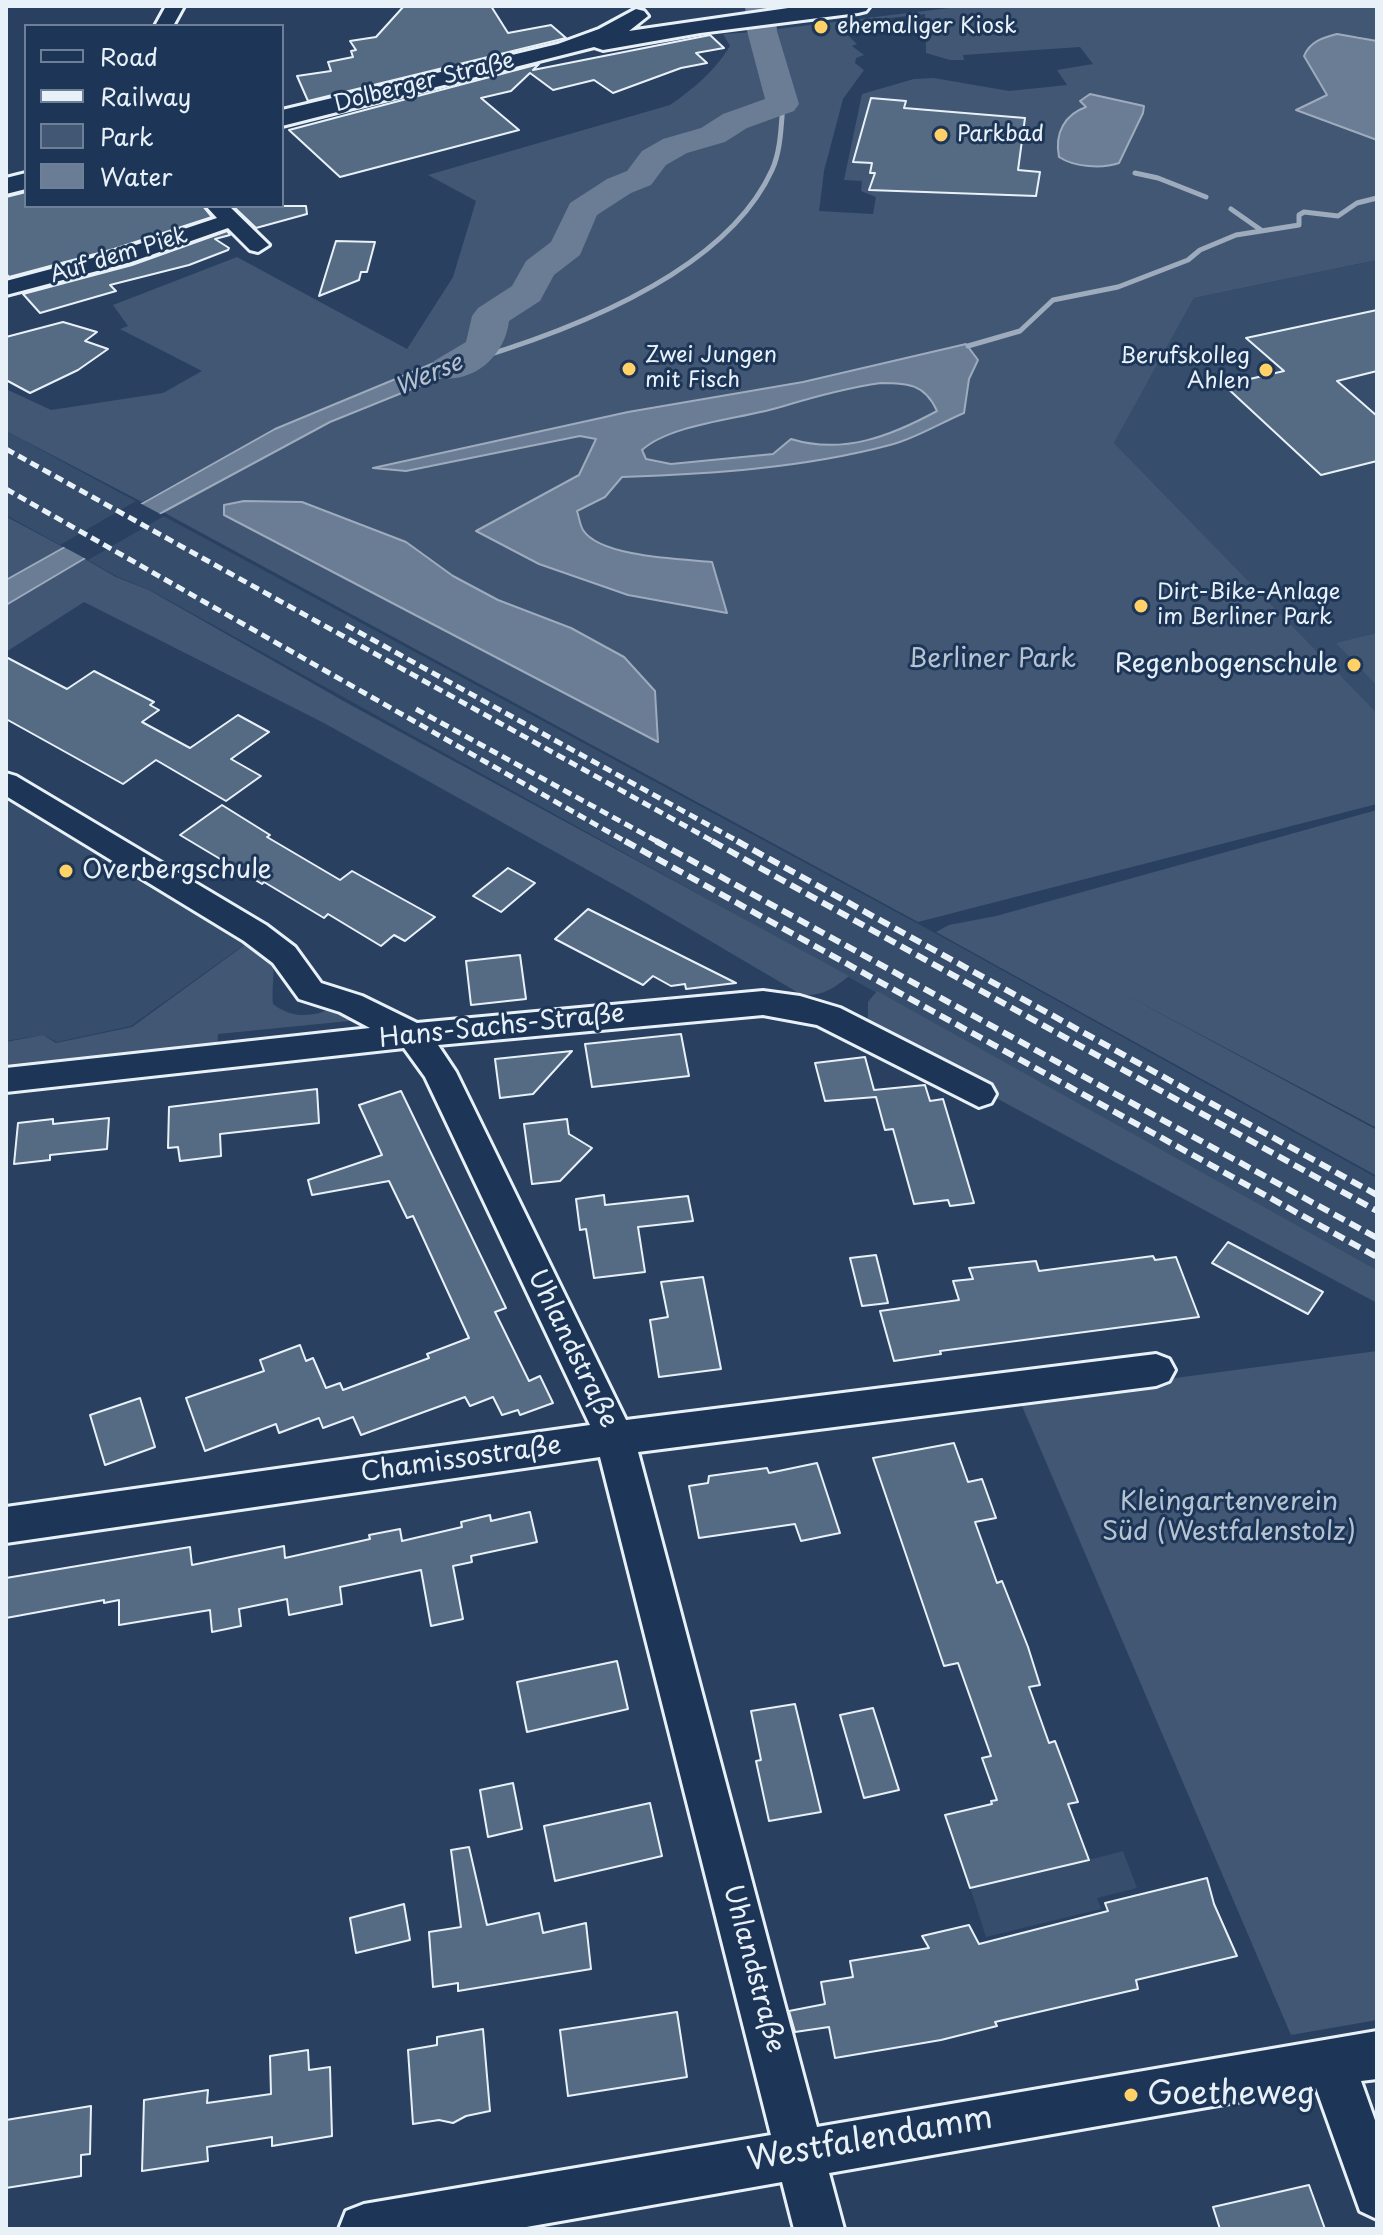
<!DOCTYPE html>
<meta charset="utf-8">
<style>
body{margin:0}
#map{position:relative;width:1383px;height:2235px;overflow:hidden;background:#294061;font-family:"Playpen Sans",sans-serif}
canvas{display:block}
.frame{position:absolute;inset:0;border:8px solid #e8f1f8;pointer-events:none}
.legend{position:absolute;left:24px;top:24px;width:260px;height:184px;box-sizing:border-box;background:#1d3557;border:2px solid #6e8097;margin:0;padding:10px 14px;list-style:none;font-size:24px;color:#e8f1f8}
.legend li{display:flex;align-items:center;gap:16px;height:40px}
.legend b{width:40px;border:2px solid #6e8097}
</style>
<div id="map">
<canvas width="1383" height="2235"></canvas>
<div class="frame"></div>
<ul class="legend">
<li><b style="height:10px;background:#1d3557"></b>Road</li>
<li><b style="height:10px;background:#e8f1f8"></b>Railway</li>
<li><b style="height:22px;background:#415774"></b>Park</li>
<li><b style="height:22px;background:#6b7c95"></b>Water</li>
</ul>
</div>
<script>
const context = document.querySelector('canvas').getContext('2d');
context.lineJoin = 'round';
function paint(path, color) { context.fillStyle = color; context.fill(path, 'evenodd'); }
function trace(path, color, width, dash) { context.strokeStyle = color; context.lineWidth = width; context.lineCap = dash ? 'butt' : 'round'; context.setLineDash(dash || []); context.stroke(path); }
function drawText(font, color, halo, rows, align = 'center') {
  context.font = font + ' "Playpen Sans",sans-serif'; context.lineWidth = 6; context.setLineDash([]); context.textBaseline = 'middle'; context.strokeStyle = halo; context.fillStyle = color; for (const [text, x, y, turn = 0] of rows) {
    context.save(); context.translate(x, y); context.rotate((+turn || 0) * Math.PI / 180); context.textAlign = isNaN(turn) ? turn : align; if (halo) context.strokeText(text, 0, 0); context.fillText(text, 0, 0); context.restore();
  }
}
const built = new Path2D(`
 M1377,260V713L1114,443L1194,298Z
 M6,431L926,928L1377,1178V1270L150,590L118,577L6,515Z
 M6,798L245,944L131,1026L57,1042L43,1035L6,1041Z
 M1077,1828L1089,1860L1123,1851L1137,1888L1097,1898L1101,1909L986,1937L960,1856Z`);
const green = new Path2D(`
 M965,6H1377V41L1357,36L1317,76L1327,95L1297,110L1377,140V260L1194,298L1114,443L1377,713V804L918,922L163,512L330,422L481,361L490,317L475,346L275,429L142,502L6,431V389L51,410L163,393L202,371L120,329L128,326L113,305L237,257L407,349L453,277L476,201L428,175L670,105C693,89 715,71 730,46L723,34L753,32L773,91L771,101L738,120L789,105V89L769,30ZM925,14L926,53L950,60H964L963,55L1080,47L1093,64L1057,70L1067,85L1009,91L934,78L914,79L862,94L844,180L862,181L861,191L876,197L873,214L819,211L824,171L843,99L864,70L855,63L856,58L864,55L852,46L857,44L836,24ZM871,98L905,101L904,109L1025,118L1020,155L975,152L968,194L896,188L898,175L871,173L872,163L853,161L865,115L893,117V114L866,112ZM1084,102L1143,113L1119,163C1097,171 1072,166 1058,150L1063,124L1086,108ZM966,344L971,369L963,413L893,445L681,475L622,477L605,497L577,511C579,517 580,525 583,530C600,557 681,559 712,562L726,613L628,595L539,564L477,531L579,475L597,439L580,436L628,412L803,382ZM244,501L302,502L406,542L453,576L498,600L571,628L624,657L658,742L224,516Z
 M881,383C909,383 924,384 938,411C890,435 844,455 791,439L773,454L671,464L646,459L642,450C680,420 739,421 784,406C817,396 846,388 881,383Z
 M6,516L7,517L63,547L6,580Z
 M83,558L116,577L149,590L347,703L849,976C833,989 823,996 802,995L629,893L324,723L84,602L6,652V605Z
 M1377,633V686L1336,643Z
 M1377,810V1128L1124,994L1377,1130V1176L936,932L949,925L996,916Z
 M246,944C284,970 271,962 273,1004C291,1018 312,1018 332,1008L359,1020L218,1034L217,1048L6,1071V1042L43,1035L56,1043L132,1027Z
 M877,991L1377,1270V1303L868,1029V1002Z
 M1377,1351V2020L1291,2035L1019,1399Z`);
const water = new Path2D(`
 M751,6H767C770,41 789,71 789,105L735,121L774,97L753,32Z
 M1337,34L1377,41V140L1296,110L1327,95L1304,56C1310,41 1323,38 1337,34Z
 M1090,94L1144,106L1143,113L1119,163C1102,169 1074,167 1059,157C1054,132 1066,114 1086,107L1080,101Z
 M491,316C499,341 500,342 481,361L330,422L163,512L6,605V580L275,429L475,346Z
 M966,344L978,360L969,379L964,413C940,423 915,439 890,445C803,468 711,474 622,477L605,497L577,511C579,517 580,525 583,530C600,557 681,559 712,562L727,613L628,595L539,564L476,531L579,475L596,439L580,436L406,471L373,468L628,412L803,382ZM881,383C908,383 925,384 937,411C891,436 843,455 791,439L773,454L671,464L646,459L642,450C672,423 744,419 784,406C817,396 846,388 881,383Z
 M244,501L302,502L406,542L453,576L498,600L571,628L624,657L655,691L658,742L224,515V505Z`);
const pier = new Path2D(`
 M136,501L164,516L88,560L60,545Z`);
const stream = new Path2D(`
 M1135,173L1158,178L1206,197
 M1231,209L1261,230
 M968,346L1020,331L1053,300L1118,287L1188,260L1200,250L1236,235L1299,225V215L1304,212L1338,216L1357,203L1377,198
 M475,359C574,329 726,271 772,170C781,150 781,126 783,104`);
const river = new Path2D(`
 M745,6H775L777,31L799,104L794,111L747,128L725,142L687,153L666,165L651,185L631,193L597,215L580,255L554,275L540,301L509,321C505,357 471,386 434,377L429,369L434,361L466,342L472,316L478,308L512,286L526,261L551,242L570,203L607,179L627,171L642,151L663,139L701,128L723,114L765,99L747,31Z`);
const building = new Path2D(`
 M404,6H491L508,33L551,25L566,38L308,101L297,76L331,71L328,62L353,57L351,51L356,50L350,41L376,37Z
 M710,35L724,48L696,53L707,63L681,68L613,93L594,80L553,90L530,73L511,91L481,98L519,130L340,177L289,130L539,64L533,70Z
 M871,98L906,101L904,108L1025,118L1018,170L1040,172L1036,196L869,190L875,173H870L872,163L853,162Z
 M26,192V206H203L212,217L114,249L9,277L6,273V197Z
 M233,206H306L307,214L256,228Z
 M227,231L230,235L215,239L229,248L228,250L189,265L110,285L116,291L40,313L23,294L132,265Z
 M336,241L375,242L367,272H361L359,280L319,296Z
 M1377,310V371L1337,381L1377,416V461L1321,475L1224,385L1284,371L1246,338Z
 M63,322L97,332L85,341L108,349L78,370L30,393L6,380V337Z
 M6,657L67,689L94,671L154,702L150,705L159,710L142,722L190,748L238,715L269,732L231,759L261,776L226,801L156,760L123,784L6,719Z
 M222,805L270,835L267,837L340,880L352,871L435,917L405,941L394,935L381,946L328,914L324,918L264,882L262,884L180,835Z
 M508,868L535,883L501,912L473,896Z
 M588,909L736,983L686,989L685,984L671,986L653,976L643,985L555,939Z
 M520,955L526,999L471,1005L466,961Z
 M681,1034L689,1076L592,1087L585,1044Z
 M572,1051L533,1094L500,1098L495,1059Z
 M865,1057L874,1090L925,1085L930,1101L943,1099L974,1203L950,1206L948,1200L914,1204L893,1129L885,1130L876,1097L825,1101L815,1063Z
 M317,1089L319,1123L220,1134L221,1156L180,1161L178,1147L168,1148L169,1107Z
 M401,1091L506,1308L495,1312L529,1381L540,1376L553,1403L520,1415L518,1410L502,1415L493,1397L470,1406L465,1397L361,1435L353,1417L323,1428L319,1418L279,1433L276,1424L205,1451L186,1398L264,1371L260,1360L300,1345L306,1361L313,1358L326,1388L340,1383L343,1390L429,1358L427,1354L469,1338L413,1216L407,1218L389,1181L312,1195L308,1180L382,1155L359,1105Z
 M109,1118L107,1149L50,1155V1160L14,1164L18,1123L53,1119V1124Z
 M567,1119L569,1134L592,1148L560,1181L532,1184L524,1124Z
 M604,1195L605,1205L688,1196L693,1221L638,1227L645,1272L594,1278L586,1229L580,1230L576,1199Z
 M1228,1242L1323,1292L1308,1314L1212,1263Z
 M876,1255L888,1303L862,1306L850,1258Z
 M1153,1256L1155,1260L1176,1257L1199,1317L940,1351L941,1354L894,1361L880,1311L959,1300L953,1281L973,1279L969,1268L1036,1261L1039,1271Z
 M703,1277L721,1369L659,1377L650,1320L668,1317L661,1282Z
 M140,1398L155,1447L105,1465L90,1415Z
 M954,1443L968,1482L982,1479L996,1518L975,1522L997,1583L1002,1581L1028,1647L1040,1685L1029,1687L1049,1743L1055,1741L1078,1802L1068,1804L1089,1860L970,1888L945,1815L992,1804L991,1801L997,1800L982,1758L991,1756L958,1663L944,1666L873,1458Z
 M817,1463L840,1533L801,1541L795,1524L699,1538L689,1486L708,1483L709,1476L767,1468L769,1473Z
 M530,1512L537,1542L471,1556L472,1562L453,1566L463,1619L431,1626L421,1570L340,1587L342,1604L289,1615L287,1599L239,1609L241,1626L212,1632L210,1610L119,1625V1600L104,1603V1600L6,1618V1578L190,1547L192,1565L284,1546L285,1558L370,1539L369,1535L400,1529L402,1541L462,1527L461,1522L490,1515L491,1521Z
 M617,1661L628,1709L527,1732L517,1682Z
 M795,1704L821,1812L769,1821L756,1761L761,1760L751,1711Z
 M873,1708L899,1790L864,1798L840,1715Z
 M513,1783L522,1829L488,1837L480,1790Z
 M650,1803L662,1856L555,1881L544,1826Z
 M469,1847L487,1925L539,1913L543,1933L586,1923L591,1969L458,1991V1983L433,1987L429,1932L461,1927L451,1850Z
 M1207,1878L1214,1904L1237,1956L1136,1980L1138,1989L995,2022L997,2026L941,2040L835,2058L829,2027L795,2032L789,2011L825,2004L821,1982L853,1977L850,1961L929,1948L922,1936L969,1925L979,1944L1108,1911L1105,1903Z
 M404,1904L410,1940L356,1953L350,1918Z
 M677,2012L687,2077L568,2096L560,2030Z
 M483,2029L490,2111L466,2116L453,2123L439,2120L413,2124L408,2050L437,2045V2037Z
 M308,2050L309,2070L330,2067L332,2136L272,2146V2137L207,2147L208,2161L142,2171L144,2100L208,2090L207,2103L271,2094L270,2056Z
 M91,2106L90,2154L81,2155V2176L6,2188V2120Z
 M1309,2185L1325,2229H1220L1213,2207Z`);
const street = new Path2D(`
 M166,6H184L173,26H155Z
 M206,206H229L269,245L258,252L250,250L228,228L131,262L6,295V281L115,252L217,218Z
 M6,773L16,776L266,925L295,947L321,983L362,996L417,1023L763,991L800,996L840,1008L991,1085L996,1094L991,1103L979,1107L817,1025L763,1015L438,1045L456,1072L626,1420L1156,1354L1169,1359L1175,1370L1169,1381L1156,1386L638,1452L817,2127L1377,2031V2079L1361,2081L1377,2126V2219L1360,2211L1316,2088L829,2173L844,2229H794L782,2182L515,2229H339L346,2211L364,2204L771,2135L600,1457L6,1543V1507L590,1425L425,1077L404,1048L6,1092V1068L370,1028L340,1012L299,999L273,963L244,941L6,796Z`);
const secondary = new Path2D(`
 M802,6H870L866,11L858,13L700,33L603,50L594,47L282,126V110L558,44L599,29L636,9L644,11L648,16L629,31Z
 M26,173V189L6,194V178Z`);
const railFar1 = new Path2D(`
 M6,449L716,843
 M6,489L628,843
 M346,625L741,843
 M416,709L660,843`);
const rail = new Path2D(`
 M625,841L1377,1257
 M656,841L1377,1238
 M712,841L1377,1211
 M737,841L1377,1195`);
const markers = [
 [821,27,8,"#ffd166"],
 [941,135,8,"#ffd166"],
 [629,369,8,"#ffd166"],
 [1266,370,8,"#ffd166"],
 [1141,606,8,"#ffd166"],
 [1354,665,8,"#ffd166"],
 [66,871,8,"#ffd166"],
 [1131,2095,8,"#ffd166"]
];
const farPoinames = [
 ["ehemaliger Kiosk",837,27],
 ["Parkbad",957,135],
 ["Zwei Jungen",645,356],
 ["mit Fisch",645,381],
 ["Berufskolleg",1250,357,"right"],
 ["Ahlen",1250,382,"right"],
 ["Dirt-Bike-Anlage",1157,593],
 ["im Berliner Park",1157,618]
];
const farStreetnames = [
 ["Dolberger Straße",424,83,-14],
 ["Auf dem Piek",119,256,-17]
];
const farWaternames = [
 ["Werse",429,376,-23]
];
const parkNames = [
 ["Berliner Park",992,660],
 ["Kleingartenverein",1229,1503],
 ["Süd (Westfalenstolz)",1229,1533]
];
const poiNames = [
 ["Regenbogenschule",1338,665],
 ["Overbergschule",82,871,"left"]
];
const streetNames = [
 ["Hans-Sachs-Straße",502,1027,-6],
 ["Uhlandstraße",572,1349,64],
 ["Chamissostraße",461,1460,-8],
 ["Uhlandstraße",753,1969,75]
];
const nearPoinames = [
 ["Goetheweg",1147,2095]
];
const nearStreetnames = [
 ["Westfalendamm",870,2140,-10]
];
paint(built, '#364d6b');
paint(green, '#415774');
paint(water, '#6b7c95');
trace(water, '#9dabbd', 2);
paint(pier, '#294061');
trace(stream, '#9dabbd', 5);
paint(river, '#6b7c95');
paint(building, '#556a83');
trace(building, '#e8f1f8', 2);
trace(street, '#e8f1f8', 6);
trace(secondary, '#e8f1f8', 6);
paint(street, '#1d3557');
paint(secondary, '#1d3557');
trace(railFar1, '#e8f1f8', 5, [9, 5]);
trace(rail, '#e8f1f8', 6, [12, 6]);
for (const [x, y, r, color] of markers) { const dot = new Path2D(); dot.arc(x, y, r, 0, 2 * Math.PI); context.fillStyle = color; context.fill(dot); trace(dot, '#1d3557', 3); }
drawText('22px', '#e8f1f8', '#1d3557', farPoinames, 'left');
drawText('22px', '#e8f1f8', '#1d3557', farStreetnames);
drawText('italic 24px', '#b6c2d0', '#1d3557', farWaternames);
drawText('26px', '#b6c3d0', '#1d3557', parkNames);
drawText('26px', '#e8f1f8', '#1d3557', poiNames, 'right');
drawText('26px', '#e8f1f8', '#1d3557', streetNames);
drawText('32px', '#e8f1f8', '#1d3557', nearPoinames, 'left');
drawText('32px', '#e8f1f8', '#1d3557', nearStreetnames);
</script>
